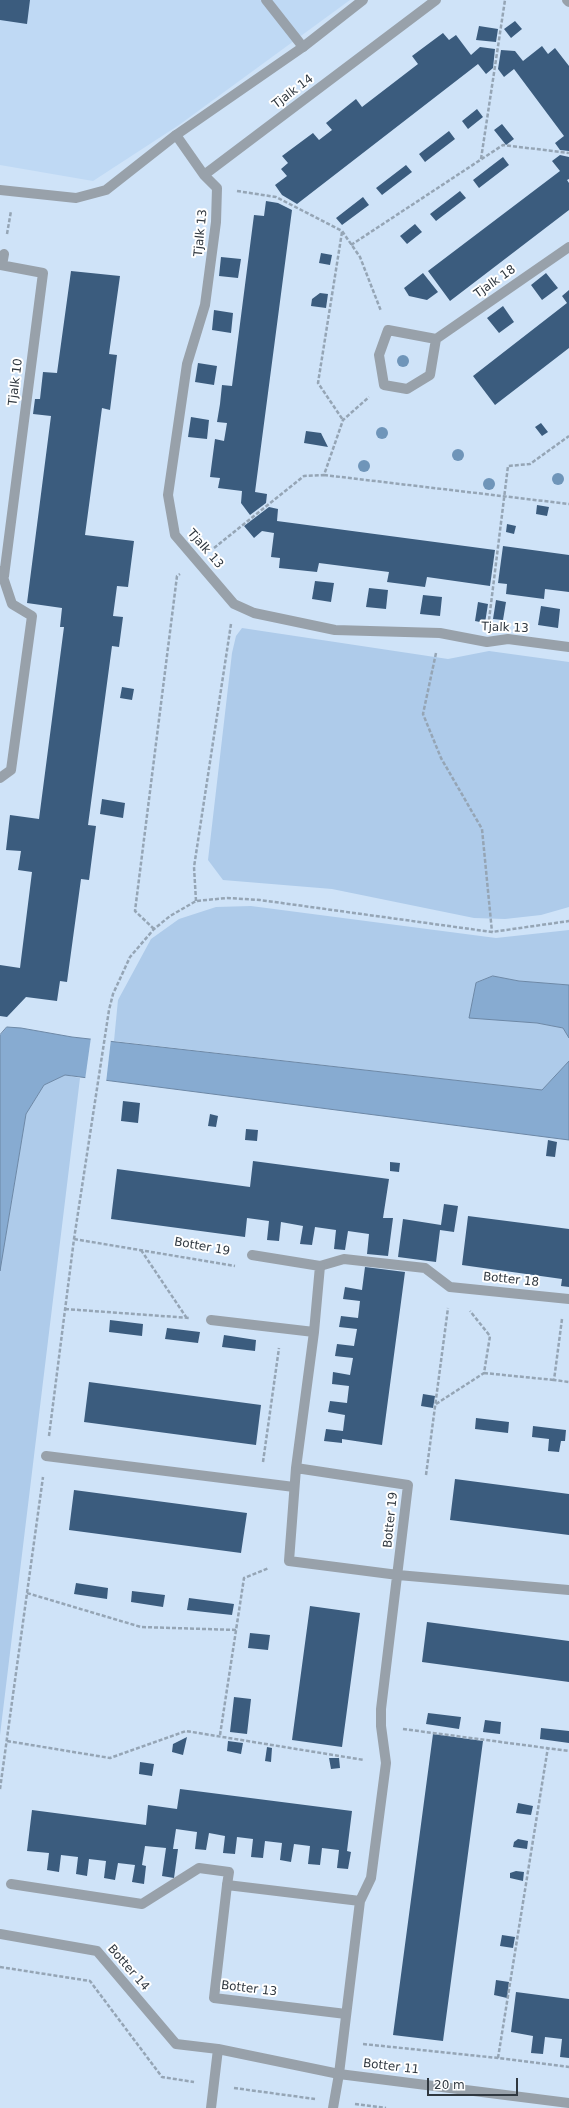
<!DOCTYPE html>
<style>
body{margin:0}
#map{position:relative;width:569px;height:2108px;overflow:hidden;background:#cfe3f8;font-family:"DejaVu Sans",sans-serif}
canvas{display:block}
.scale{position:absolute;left:427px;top:2078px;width:91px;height:18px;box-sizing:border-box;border:2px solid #303840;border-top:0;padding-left:5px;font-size:12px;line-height:14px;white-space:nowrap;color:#303840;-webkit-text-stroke:3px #fff;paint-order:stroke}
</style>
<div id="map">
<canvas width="569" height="2108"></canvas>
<div class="scale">20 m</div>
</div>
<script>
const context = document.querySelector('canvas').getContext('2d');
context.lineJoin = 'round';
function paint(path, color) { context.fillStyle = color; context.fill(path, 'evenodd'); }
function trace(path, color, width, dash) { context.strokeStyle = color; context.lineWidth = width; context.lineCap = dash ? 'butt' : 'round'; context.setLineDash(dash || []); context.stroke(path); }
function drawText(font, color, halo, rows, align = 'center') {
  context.font = font + ' "DejaVu Sans",sans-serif'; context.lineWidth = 4; context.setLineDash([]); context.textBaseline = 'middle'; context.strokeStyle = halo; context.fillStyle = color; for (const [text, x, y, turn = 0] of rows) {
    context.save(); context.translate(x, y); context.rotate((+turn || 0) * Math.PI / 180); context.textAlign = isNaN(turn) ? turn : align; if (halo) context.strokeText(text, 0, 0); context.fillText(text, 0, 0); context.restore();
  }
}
const built = new Path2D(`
 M0,0H350L179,125L93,181L0,165Z`);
const green = new Path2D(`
 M242,628L448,659L489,651L569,662V907L541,915L505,919L474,918L332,889L223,880L208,860L232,653L236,636Z
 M251,906L496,938L569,930V985L519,981L493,976L537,1023L563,1028L569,1038V1061L542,1090L114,1041L118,1000L151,939L179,919L216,907Z
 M65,1075L80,1078L0,1735V1271L26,1114L44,1085Z`);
const water = new Path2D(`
 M493,976L519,981L569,985V1038L563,1028L537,1023L469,1018L476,983Z
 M7,1027L21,1028L72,1037L542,1090L569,1061V1140L65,1075L44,1085L26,1114L0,1271V1035Z`);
const pier = new Path2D(`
 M91,1037L111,1039L106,1083L85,1080Z`);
const building = new Path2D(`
 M0,0H30L27,24L0,20Z
 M515,21L522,29L511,38L504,29Z
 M479,26L498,29L496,42L476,40Z
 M443,33L449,40L456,35L471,55L480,47L495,49L493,68L486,74L478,64L297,204L282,195L275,185L287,176L281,169L288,163L282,156L313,133L319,140L332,130L326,123L356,99L362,107L418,64L412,56Z
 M542,46L548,54L555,48L569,66V151L560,150L555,143L564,136L514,69L504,77L498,69L501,50L515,51L523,61Z
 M477,109L483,117L468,129L462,121Z
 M502,124L514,139L506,145L494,130Z
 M449,131L455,139L425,162L419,154Z
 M560,155L569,157V179L567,180L569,183V210L450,301L428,271L560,171L552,161Z
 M503,157L509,165L479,188L473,180Z
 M406,165L412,172L382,195L376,188Z
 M460,191L466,198L436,221L430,214Z
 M363,197L369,205L342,225L336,218Z
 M266,201L278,203L292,210L255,492L267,494L266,503L250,515L241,503L242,491L218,488L220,478L210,477L215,439L224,441L227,423L217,422L220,404L222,385L232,386L254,215L264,216Z
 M415,224L422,232L407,244L400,236Z
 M321,253L332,255L330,265L319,263Z
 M221,257L241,259L238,278L219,276Z
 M71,271L120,276L109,354L117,355L110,410L102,408L85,535L134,541L128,587L117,586L113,616L123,617L119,647L112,646L88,825L96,826L89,880L81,879L67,982L60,981L57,1001L26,997L7,1017L0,1016V965L20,968L32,872L18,870L21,851L6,850L10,815L39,819L64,627H60L62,608L27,603L51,416L33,414L35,399H40L43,372L57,373Z
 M423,273L438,292L427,300L409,296L404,288Z
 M546,273L558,288L542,300L531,285Z
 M569,290V348L495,405L473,376L567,303L562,296Z
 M320,293L328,294L326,308L311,306L312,299Z
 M503,306L514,322L499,333L487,318Z
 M214,310L233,313L231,333L212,330Z
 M198,363L217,366L214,385L195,382Z
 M191,417L209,420L207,439L188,437Z
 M541,423L548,432L542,436L535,427Z
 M306,431L321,433L328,447L304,443Z
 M537,505L549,507L547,516L536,514Z
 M269,507L278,509L277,521L495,550L490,586L427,577L425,587L387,582L389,572L319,563L317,572L279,568L280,558L271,557L274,533L262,531L254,538L244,526Z
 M507,524L516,526L514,534L506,532Z
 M503,546L569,555V592L545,589L544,599L506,594L507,584L498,583Z
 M315,581L334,583L331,602L312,599Z
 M369,588L388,590L386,609L366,607Z
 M423,595L442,597L440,616L420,614Z
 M496,600L506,602L503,620L493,619Z
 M478,602L488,604L485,623L475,621Z
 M541,606L560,609L558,628L538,625Z
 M122,687L134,689L132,700L120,698Z
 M102,799L125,803L123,818L100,814Z
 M123,1101L140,1103L138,1123L121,1121Z
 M210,1114L218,1116L216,1127L208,1126Z
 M246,1129L258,1130L257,1141L245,1140Z
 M548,1140L557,1142L555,1157L546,1156Z
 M253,1161L389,1179L383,1218H393L388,1256L367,1254L369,1234L348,1231L345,1250L334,1249L336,1230L315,1227L312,1245L300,1244L303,1226L281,1222L279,1241L267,1240L269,1221L247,1218L245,1237L111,1219L117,1169L250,1187Z
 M390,1162L400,1163L399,1172L390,1171Z
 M444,1204L458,1206L454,1232L440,1230L436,1262L398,1257L403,1219L441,1225Z
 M468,1216L569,1229V1287L561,1286L562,1279L462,1265Z
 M365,1267L405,1272L382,1445L342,1439V1443L324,1441L326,1429L343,1431L345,1415L328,1412L330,1401L347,1403L349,1386L332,1384L333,1372L350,1375L353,1358L335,1356L337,1344L354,1346L357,1329L339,1327L341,1316L358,1318L360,1301L343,1299L345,1287L362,1290Z
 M110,1320L143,1324L142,1336L109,1332Z
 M167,1328L200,1332L198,1343L165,1339Z
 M224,1335L256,1340L255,1351L222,1347Z
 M89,1382L261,1405L256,1445L84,1422Z
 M423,1394L435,1396L433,1408L421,1406Z
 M476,1418L509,1422L508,1433L475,1429Z
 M533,1426L566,1430L565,1441H561L559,1452L548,1451L549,1439L532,1437Z
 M455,1479L569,1494V1535L450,1520Z
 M74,1490L247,1513L241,1553L69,1530Z
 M76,1583L108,1588L107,1599L74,1594Z
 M132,1591L165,1595L163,1607L131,1602Z
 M189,1598L234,1604L232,1615L187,1610Z
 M310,1606L360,1613L342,1747L292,1740Z
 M427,1622L569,1641V1682L422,1662Z
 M250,1633L270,1635L268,1650L248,1648Z
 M234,1697L251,1699L247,1734L230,1732Z
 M428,1713L461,1717L459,1729L426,1724Z
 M485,1720L501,1722L500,1734L483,1732Z
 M541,1728L569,1731V1743L540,1739Z
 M433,1734L483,1741L443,2041L393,2035Z
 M187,1737L183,1755L172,1752L173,1744Z
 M228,1741L243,1743L241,1754L227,1751Z
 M267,1747L272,1748L271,1762L265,1761Z
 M329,1758H339L340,1768L331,1769Z
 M140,1762L154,1764L152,1776L139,1774Z
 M180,1789L352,1811L347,1851L351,1852L348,1869L337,1868L339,1850L322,1848L320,1865L308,1864L310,1846L294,1844L291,1862L280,1860L282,1843L265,1841L263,1858L251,1857L253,1839L237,1837L235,1854L223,1853L225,1836L209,1833L206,1850L195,1849L197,1832L176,1829L173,1849H178L174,1878L162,1876L166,1848L145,1846L142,1865L146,1866L144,1884L132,1882L135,1865L118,1863L115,1880L104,1878L106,1861L89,1859L87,1876L76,1874L78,1857L61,1855L59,1872L47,1870L49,1853L27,1851L32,1810L146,1825L148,1805L177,1809Z
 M518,1803L533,1806L531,1815L516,1813Z
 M518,1839L528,1841L527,1849L513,1847L514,1842Z
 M516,1871L524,1872L523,1881L510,1878V1873Z
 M502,1935L515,1937L513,1948L500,1946Z
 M496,1980L509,1982L507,1998L494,1995Z
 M516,1992L569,1999V2058L560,2057L562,2039L545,2037L543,2054L531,2053L533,2036L511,2032Z`);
const path = new Path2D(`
 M481,159L505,0
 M237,191L276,197L342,231L360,257L381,311
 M342,232L318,383L343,420
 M7,234L11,211
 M351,245L503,145L569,153
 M324,475L569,504
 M214,548L304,476L324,475L343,420L369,397
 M489,620L508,466L530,464L569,436
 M436,653L423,714L441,758L482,829L492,932
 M196,901L194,867L231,624
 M154,929L135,911L177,576L180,574
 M74,1239L235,1266
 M141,1250L186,1317
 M65,1309L190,1318
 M562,1319L554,1380L569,1382
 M484,1373L554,1380
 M436,1404L484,1373L490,1336L470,1311
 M49,1436L74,1239L109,1010L113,994L130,957L154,929L170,916L196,901L227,898L260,900L492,932L569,921
 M263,1462L279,1348
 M426,1475L448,1308
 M27,1593L141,1627L236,1630
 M403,1729L569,1751
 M220,1735L244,1578L269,1568
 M7,1741L110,1758L186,1731L364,1760
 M0,1789L43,1477
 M0,1967L90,1981L162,2077L194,2082
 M363,2044L498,2058L569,2067
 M498,2058L548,1747
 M234,2088L315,2099
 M355,2104L386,2108`);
const pedestrian = new Path2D(`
 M0,265L43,273L4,576
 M2,265L4,254
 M0,778L11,770L32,616L12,604L1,571
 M320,1266L344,1259L425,1268L450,1287L569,1299
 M46,1456L294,1487
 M11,1884L142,1904L199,1868L229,1872L227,1885
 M333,2108L339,2074`);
const minor = new Path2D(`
 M266,0L303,47
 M567,0L569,2
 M176,135L204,175L436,0
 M204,175L217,188L216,222L205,305L187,364L168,495L175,535L234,604L254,613L335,630L440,633L487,642L508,639L569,647
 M436,339L430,375L407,389L384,385L379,355L388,330L436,339L569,247
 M252,1255L320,1266L314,1332L296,1468L289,1561L398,1575L569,1590
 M211,1320L314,1332
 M296,1468L408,1485L381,1709V1726L386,1763L371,1878L360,1901L339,2074
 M0,1934L97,1951L176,2044L218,2049L339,2074L569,2103
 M346,2014L214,1998L227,1885L360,1901
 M211,2108L218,2049`);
const tertiary = new Path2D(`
 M0,190L76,198L106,190L176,135L303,47L363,0`);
const trees = [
 [403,361],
 [382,433],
 [458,455],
 [364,466],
 [558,479],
 [489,484]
];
const streetNames = [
 ["Tjalk 14",293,92,-37],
 ["Tjalk 13",201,233,-84],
 ["Tjalk 18",495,282,-35],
 ["Tjalk 10",16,382,-83],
 ["Tjalk 13",205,549,49],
 ["Tjalk 13",505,628,2],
 ["Botter 19",202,1247,10],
 ["Botter 18",511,1280,6],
 ["Botter 19",391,1520,-84],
 ["Botter 14",128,1968,49],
 ["Botter 13",249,1989,7],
 ["Botter 11",391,2067,7]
];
paint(built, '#bfd9f4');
paint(green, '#aecbea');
paint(water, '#87abd1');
trace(water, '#6d88a6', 1);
paint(pier, '#cfe3f8');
paint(building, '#3b5c7e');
trace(path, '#95a5b5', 2.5, [4, 2]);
trace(pedestrian, '#98a1aa', 10);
trace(minor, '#98a1aa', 10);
trace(tertiary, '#98a1aa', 10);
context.fillStyle = '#6f95b9';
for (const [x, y] of trees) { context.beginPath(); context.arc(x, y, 6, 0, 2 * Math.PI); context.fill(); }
drawText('12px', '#303840', '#fff', streetNames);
</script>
